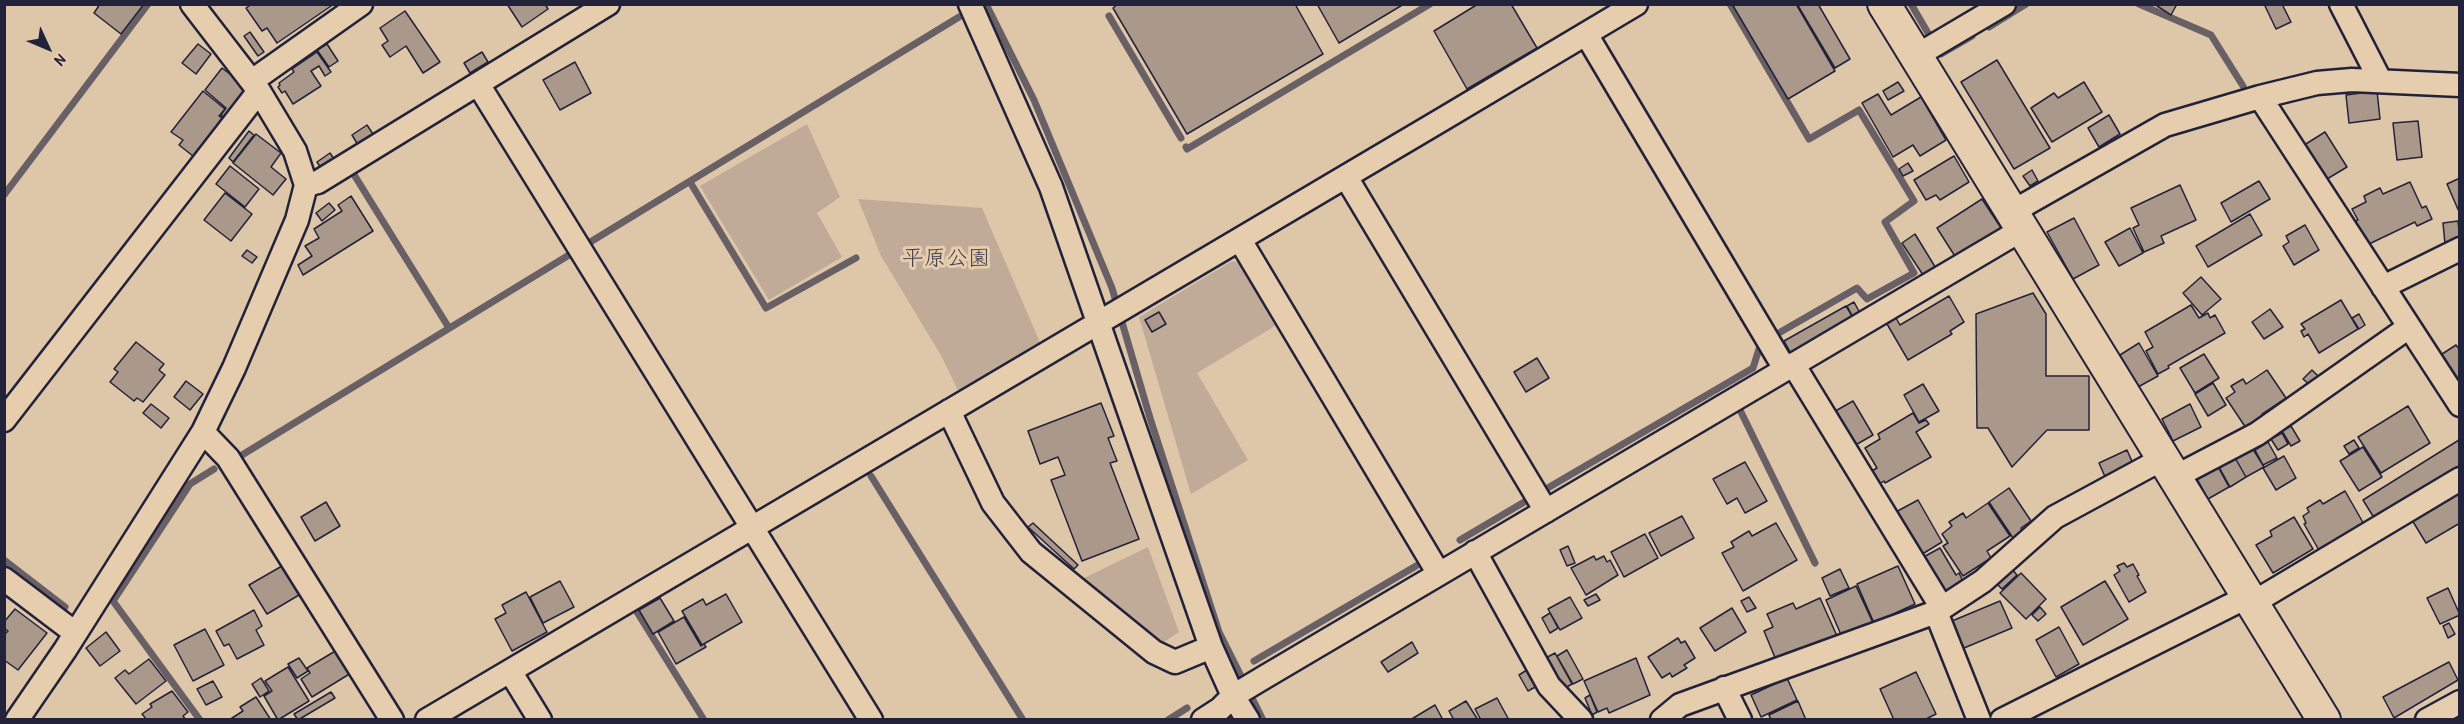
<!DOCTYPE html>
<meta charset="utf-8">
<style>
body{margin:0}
#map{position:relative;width:2464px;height:724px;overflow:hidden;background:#dec6a9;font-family:"Patrick Hand",sans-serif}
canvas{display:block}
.frame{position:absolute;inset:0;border:6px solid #22223b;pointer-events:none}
.north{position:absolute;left:18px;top:18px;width:60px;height:60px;-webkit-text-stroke:4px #e6cdae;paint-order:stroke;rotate:134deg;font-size:16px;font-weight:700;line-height:24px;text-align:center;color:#22223b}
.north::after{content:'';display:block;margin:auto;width:21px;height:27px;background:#22223b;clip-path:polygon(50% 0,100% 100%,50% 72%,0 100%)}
</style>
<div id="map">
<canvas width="2464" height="724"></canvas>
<div class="frame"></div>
<div class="north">N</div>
</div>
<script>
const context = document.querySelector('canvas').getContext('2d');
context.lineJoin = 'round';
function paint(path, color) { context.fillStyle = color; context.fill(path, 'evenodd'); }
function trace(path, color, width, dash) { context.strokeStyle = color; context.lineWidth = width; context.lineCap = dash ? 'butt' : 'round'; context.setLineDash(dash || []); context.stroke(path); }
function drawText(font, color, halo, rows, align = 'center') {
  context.font = font + ' "Patrick Hand","Klee One",sans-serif'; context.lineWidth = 6; context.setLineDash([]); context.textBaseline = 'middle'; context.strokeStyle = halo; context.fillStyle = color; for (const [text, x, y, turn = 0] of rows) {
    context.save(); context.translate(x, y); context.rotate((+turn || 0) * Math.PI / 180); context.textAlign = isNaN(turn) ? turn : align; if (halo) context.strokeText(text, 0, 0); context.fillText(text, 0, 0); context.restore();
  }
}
const green = new Path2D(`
 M807,124L840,197L817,213L842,257L769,300L700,186Z
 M858,199L982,208L1042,347L960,395L942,357L881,256Z
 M1232,261L1239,263L1275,326L1197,373L1248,460L1191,494L1139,317Z
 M1148,547L1179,632L1161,644L1080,580Z`);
const stream = new Path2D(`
 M986,4L1034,100L1112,288L1150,418L1219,632L1263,720
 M1730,4L1809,139L1859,110L1914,201L1885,222L1914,273L1867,299L1857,288L1777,334
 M1911,4L1928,33
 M2139,4L2211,35L2243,86
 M1109,16L1181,138
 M1989,27L2026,4
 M1941,54L1972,36
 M1186,147L1187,149L1430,4
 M353,173L449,328
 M690,182L766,308L856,258
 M4,195L148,4
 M587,244L959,17
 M1739,408L1815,563
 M242,455L569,255
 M871,476L1023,720
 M1546,489L1753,368L1759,349
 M1460,540L1526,501
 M4,560L65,607
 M637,612L704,720
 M1254,661L1416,566
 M200,720L113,601L190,484L214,469
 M1168,720L1187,708`);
const building = new Path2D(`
 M100,4H144L121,34L94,13Z
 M252,4H334L277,43L267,28L262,31L246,8Z
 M507,4H545L548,9L522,27Z
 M1118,4H1295L1323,54L1187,134L1113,8Z
 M1317,4H1404L1339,43Z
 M1478,4H1511L1537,48L1467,89L1434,31Z
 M1732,4H1796L1835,71L1788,99Z
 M1797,4H1818L1850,59L1835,68Z
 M2154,4H2177L2171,15Z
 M2267,4H2282L2291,22L2276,29L2265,6Z
 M405,11L440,62L423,73L406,46L390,57L382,45L388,41L380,28Z
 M250,32L264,52L258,56L244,36Z
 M198,44L211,54L196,74L182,63Z
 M327,44L338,61L329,67L317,50Z
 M317,52L331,72L325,76L319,66L311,71L321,86L293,104L285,91L282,93L278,87L280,85L279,83L294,72L292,69Z
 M482,52L488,62L470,73L464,63Z
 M1997,60L2050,148L2014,169L1961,82Z
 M575,62L591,93L560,110L543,80Z
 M222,68L244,85L245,93L226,119L221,115L226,108L205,90Z
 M1898,82L1904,91L1888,100L1883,91Z
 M2084,82L2102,112L2052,142L2031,108L2054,93L2058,98Z
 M203,91L225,109L219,116L223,118L193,156L179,145L183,140L171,132Z
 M2377,91L2380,119L2349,123L2346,95Z
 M1878,94L1891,115L1921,97L1946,140L1920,156L1913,145L1893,157L1862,103Z
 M2109,115L2120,134L2099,147L2088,128Z
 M2418,121L2422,157L2397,160L2393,123Z
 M367,125L373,134L358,145L352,135Z
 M249,131L254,135L233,162L229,158Z
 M2325,132L2347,167L2322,182L2301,147Z
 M256,134L281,153L271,167L286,179L273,195L233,163Z
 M330,153L334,159L321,168L317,162Z
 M1954,156L1969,182L1940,200L1936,195L1926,200L1914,180Z
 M1908,163L1913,171L1903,176L1899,169Z
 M230,166L259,189L245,207L216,184Z
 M2032,170L2038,181L2030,186L2023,176Z
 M2460,178V214L2447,184Z
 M2259,181L2270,199L2231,222L2221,203Z
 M2410,182L2422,208L2426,206L2432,219L2417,226L2415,222L2369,244L2368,241L2362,244L2352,222L2358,220L2352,209L2366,202L2364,196L2380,188L2383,194Z
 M2180,185L2196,220L2161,236L2164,243L2144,252L2133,228L2139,225L2131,208Z
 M225,193L252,214L231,241L204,220Z
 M351,196L373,231L303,275L298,265L312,256L305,246L319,238L314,229L342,211L338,205Z
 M1982,199L2003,231L1958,261L1937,228Z
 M329,203L335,210L322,221L316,213Z
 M2250,214L2262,235L2208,267L2196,246Z
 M2074,218L2099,265L2073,279L2047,232Z
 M2458,221L2460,242L2445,244L2443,223Z
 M2305,225L2319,250L2294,265L2283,246L2289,242L2286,236Z
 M2130,228L2143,253L2119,266L2105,242Z
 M1915,234L1937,270L1925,278L1902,243Z
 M247,250L257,257L252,263L242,256Z
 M2201,277L2221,299L2202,315L2183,293Z
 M2033,293L2046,314V376H2089V430H2047L2012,467L1988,428H1977L1976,314Z
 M1949,296L1964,322L1950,331L1952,334L1908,360L1887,324L1896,318L1900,325Z
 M2341,300L2358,329L2319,353L2308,334L2304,337L2301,331L2305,329L2301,324Z
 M1854,302L1861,315L1854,319L1847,306Z
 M2191,305L2199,318L2208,313L2210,318L2215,315L2225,333L2168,366L2169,368L2158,374L2146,351L2153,347L2145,332Z
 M1846,306L1854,320L1792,355L1784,341Z
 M2270,309L2283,327L2264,339L2252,322Z
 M1159,312L1166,324L1152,332L1145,320Z
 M2359,314L2365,325L2359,329L2352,318Z
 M136,342L164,364L159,370L165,375L143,402L137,398L134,401L110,382L118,372L114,369Z
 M2139,343L2158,376L2138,387L2120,355Z
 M2456,345L2460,350V377L2451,382L2436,358Z
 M2204,354L2219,378L2195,393L2180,368Z
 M1537,358L1549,378L1526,392L1514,372Z
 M2267,370L2286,398L2262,414L2265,419L2248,431L2226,398L2235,392L2231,386L2243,379L2246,384Z
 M2312,370L2319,377L2311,386L2303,379Z
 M186,381L203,394L190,410L174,397Z
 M2213,383L2226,405L2208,416L2195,394Z
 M1923,384L1939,411L1919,422L1904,395Z
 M1853,401L1873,435L1852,447L1832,413Z
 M1101,403L1114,436L1108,438L1117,461L1110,463L1139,539L1082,561L1051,480L1065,475L1058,457L1040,464L1028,431Z
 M151,404L169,418L161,428L143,413Z
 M2190,404L2201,427L2173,441L2162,419Z
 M2408,406L2430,443L2381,473L2358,437Z
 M1913,413L1919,423L1926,420L1929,424L1916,432L1931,457L1885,483L1884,481L1878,485L1870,472L1877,468L1865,448L1880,439L1878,434Z
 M2291,426L2300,441L2291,446L2282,431Z
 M2282,433L2288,444L2278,450L2271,439Z
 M2354,440L2359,448L2349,454L2344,446Z
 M2459,440L2460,470L2376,521L2363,500Z
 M2268,442L2277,458L2263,465L2255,450Z
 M2251,446L2264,467L2246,477L2234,456Z
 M2363,447L2382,477L2359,491L2340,461Z
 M2127,450L2134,466L2106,479L2099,463Z
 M2234,456L2246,477L2230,487L2218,465Z
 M2284,456L2296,478L2276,490L2263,468Z
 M1745,462L1767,501L1745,513L1737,498L1727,504L1713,479Z
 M2217,465L2229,487L2208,499L2196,477Z
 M2009,488L2031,521L2021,528L2023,531L2013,538L1989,502Z
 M2345,491L2365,526L2320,552L2304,524L2306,523L2303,516L2309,512L2307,508L2320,500L2323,504Z
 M2460,492V523L2426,543L2412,520Z
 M1918,500L1942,542L1919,556L1894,513Z
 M326,502L340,526L315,541L301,517Z
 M1988,503L2010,536L1987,551L1991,558L1963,576L1943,546L1948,543L1942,534L1952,526L1949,522L1963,513L1966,518Z
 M1682,516L1694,538L1661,556L1649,533Z
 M2294,517L2313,549L2273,573L2256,545L2272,536L2270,531Z
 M1033,523L1078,565L1074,569L1028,527Z
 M1776,523L1797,560L1743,591L1722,553L1734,547L1731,542L1749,531L1752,536Z
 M1645,534L1658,558L1624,577L1611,552Z
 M1568,546L1575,563L1567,566L1560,550Z
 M1940,548L1956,575L1959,573L1963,581L1941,594L1920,559Z
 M1594,556L1596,560L1604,556L1607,562L1610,560L1618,575L1586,595L1571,568Z
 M2124,563L2127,567L2133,564L2139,575L2137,576L2146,592L2129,602L2114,575L2120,571L2117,566Z
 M282,566L299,595L267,614L249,585Z
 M1898,566L1915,604L1874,623L1857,584Z
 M2010,567L2017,575L2002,589L1995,582Z
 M1840,569L1849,588L1830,596L1822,578Z
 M2021,573L2046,599L2026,619L2000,593Z
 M560,581L574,607L543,623L530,597Z
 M2105,581L2128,619L2083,645L2061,607Z
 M1856,586L1873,623L1842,637L1826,600Z
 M2448,588L2460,615L2440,624L2427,598Z
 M526,592L547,632L512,651L495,619L506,613L502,605Z
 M726,594L742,622L702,645L682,611L703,599L706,605Z
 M1596,594L1600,600L1588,606L1584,600Z
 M1570,597L1582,618L1560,630L1548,609Z
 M1749,597L1756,608L1747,612L1741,601Z
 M660,598L674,621L653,634L639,610Z
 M1820,598L1837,636L1776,660L1764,631L1773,627L1767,614L1793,603L1796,609Z
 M2000,601L2012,628L1964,648L1952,621Z
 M2040,607L2046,614L2038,621L2032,615Z
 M1732,608L1746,632L1715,651L1700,628Z
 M15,609L47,633L18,670L4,660V635L8,631L4,628V622Z
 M254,610L262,626L256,630L264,645L237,659L229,644L224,646L216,631Z
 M1550,613L1558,628L1550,633L1542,618Z
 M684,617L701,646L704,644L706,647L676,664L658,632Z
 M2449,623L2455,634L2448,638L2443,626Z
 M2059,627L2079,664L2056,677L2036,640Z
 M205,629L224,665L193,681L174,645Z
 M106,632L120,651L100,666L86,648Z
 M1678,638L1681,643L1685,641L1695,658L1684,665L1687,668L1672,677L1670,673L1662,678L1648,657Z
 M1412,642L1418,653L1388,672L1381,662Z
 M337,650L351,673L312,697L301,679L310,673L307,668Z
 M1567,650L1583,679L1573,684L1557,656Z
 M1555,653L1572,684L1558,692L1540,661Z
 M299,658L308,671L297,678L288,664Z
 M1636,658L1650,695L1609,713L1607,708L1598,712L1584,681Z
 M149,659L166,681L136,704L115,678L125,670L129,674Z
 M2449,662L2458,680L2394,718L2383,697Z
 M288,667L309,701L278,720L264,696L272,691L265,681Z
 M1530,668L1539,685L1528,691L1519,675Z
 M1916,672L1936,714L1924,720H1894L1880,689Z
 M261,678L269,691L260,697L252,684Z
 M1787,678L1797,700L1761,717L1751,695Z
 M213,681L222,697L206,705L197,689Z
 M172,691L188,712L183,716L186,720H147L142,714L152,707L150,704Z
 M331,692L335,698L298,720L294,714Z
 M1590,695L1597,712L1592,715L1585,698Z
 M256,697L271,720H229L243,711L240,707Z
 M1497,698L1509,720H1481L1475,709Z
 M1466,701L1478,720H1454L1449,711Z
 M1798,701L1806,720H1771L1769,715Z
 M1435,705L1443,720H1410Z`);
const street = new Path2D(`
 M970,4L1051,187L1211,647L1233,696L1248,720
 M2341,4L2380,80
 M1586,34L1785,369
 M1916,56L2004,4
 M252,81L361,4
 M478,84L871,720
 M2260,97L2460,405
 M1346,177L1546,511
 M306,185L318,182L608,4
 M2012,212L2165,125L2260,97L2317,83L2352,80L2460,85
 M1240,240L1439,574
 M2383,287L2460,249
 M1793,364L1942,608
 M949,411L993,503L1031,552L1154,652L1175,662L1211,647
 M4,420L259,91
 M203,432L228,458L392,720
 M2175,477L2257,434L2409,327
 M1475,552L1549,686L1581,720
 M4,579L66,626L77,631
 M2251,604L2460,479
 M1936,612L1979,720
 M510,671L540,720
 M1724,688L1740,720
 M17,720L65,650L203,432L234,368L297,220L306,185L295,151L259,91L192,4
 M427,720C831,482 1234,244 1636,4
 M1203,720L1220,709L1233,696L1263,678L2023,229
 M1662,720L1680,705L1936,612L1983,581L2055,517L2164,458
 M2002,720L2247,597
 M2427,720L2460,702`);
const secondary = new Path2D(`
 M1884,4L2324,720`);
const parkNames = [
 ["平原公園",946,259]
];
paint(green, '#bfab97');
trace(stream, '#696066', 7);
paint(building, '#aa998a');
trace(building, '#22223b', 1.5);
trace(street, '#22223b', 27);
trace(secondary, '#22223b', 36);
trace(street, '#e6cdae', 22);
trace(secondary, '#e6cdae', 32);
drawText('22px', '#413d4d', '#e6cdae', parkNames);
</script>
